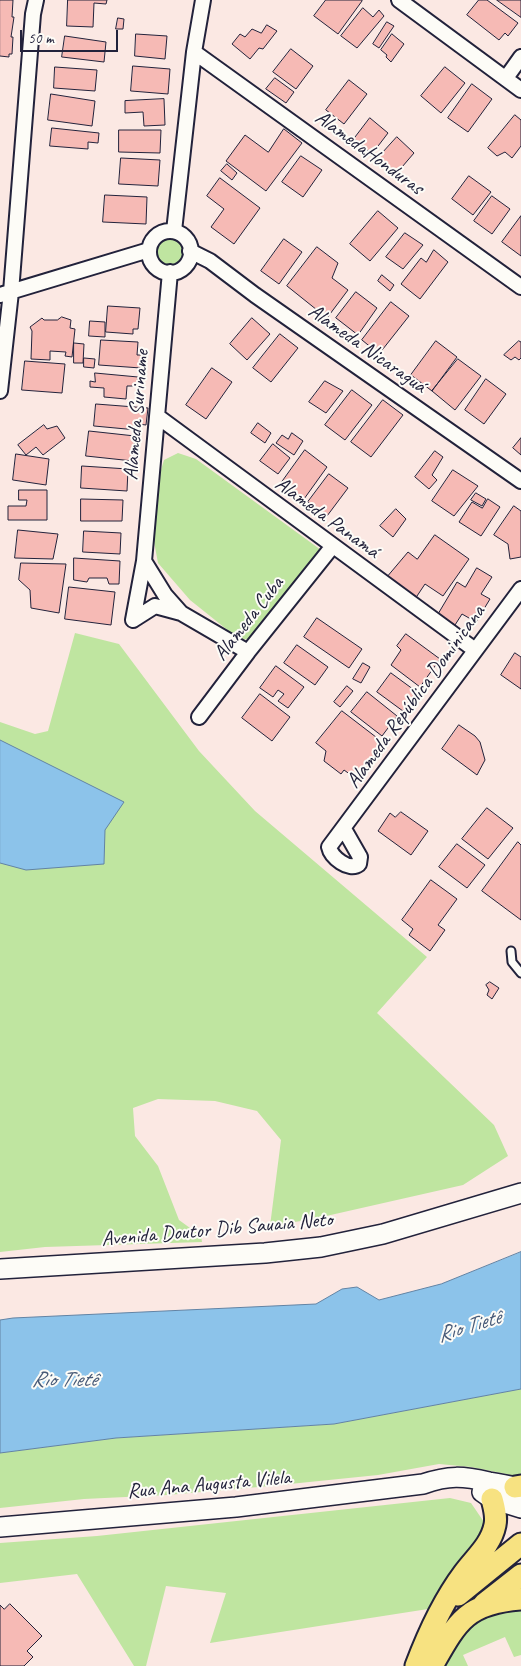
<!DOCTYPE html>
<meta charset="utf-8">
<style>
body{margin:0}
#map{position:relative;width:521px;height:1666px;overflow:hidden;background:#fbe8e3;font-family:Caveat,sans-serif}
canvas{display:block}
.scale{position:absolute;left:20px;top:30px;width:98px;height:22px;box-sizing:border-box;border:2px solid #22223b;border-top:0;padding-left:6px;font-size:15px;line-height:18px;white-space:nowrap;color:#22223b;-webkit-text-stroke:4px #fdfcf7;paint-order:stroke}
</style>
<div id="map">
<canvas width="521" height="1666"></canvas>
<div class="scale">50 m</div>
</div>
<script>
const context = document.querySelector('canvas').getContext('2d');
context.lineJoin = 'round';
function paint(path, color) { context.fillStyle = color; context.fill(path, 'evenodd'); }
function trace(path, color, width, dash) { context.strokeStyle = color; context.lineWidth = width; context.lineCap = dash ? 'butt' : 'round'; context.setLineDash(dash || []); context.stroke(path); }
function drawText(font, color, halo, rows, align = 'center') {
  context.font = font + ' Caveat,sans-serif'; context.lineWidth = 4; context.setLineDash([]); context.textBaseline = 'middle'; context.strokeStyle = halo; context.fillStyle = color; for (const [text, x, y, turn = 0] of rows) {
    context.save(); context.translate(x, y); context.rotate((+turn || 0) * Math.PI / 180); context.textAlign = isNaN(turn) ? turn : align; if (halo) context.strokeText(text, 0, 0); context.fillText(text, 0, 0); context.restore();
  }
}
const green = new Path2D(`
 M156 252a14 14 0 1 1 28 0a14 14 0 1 1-28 0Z
 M178,453L196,459L321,550L255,638L240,640L190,600L158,563L152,531L158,480L164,460Z
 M75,633L119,644L199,751L255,811L427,957L377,1013L494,1125L508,1156L463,1185L313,1219L270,1226L281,1140L257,1111L215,1101L158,1099L133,1108L135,1136L158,1166L179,1220L201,1236L202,1242L45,1247L0,1252V722L35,734L48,731Z
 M521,1389V1477L471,1467L439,1464L378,1475L270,1486L167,1495L84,1499L0,1508V1453L116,1438L334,1424Z
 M450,1498L471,1503L484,1522L479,1546L452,1570L428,1609L210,1643L226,1593L166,1586L146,1666H134L77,1574L0,1583V1543L97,1536Z
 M507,1609L521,1611V1655L514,1657L505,1637L463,1655L468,1666H441L474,1618Z`);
const water = new Path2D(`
 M0,740L124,802L105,830L104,864L26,870L0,863Z
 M521,1252V1389L334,1424L116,1438L0,1453V1320L13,1318L316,1304L342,1289L357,1287L379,1300L441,1284Z`);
const building = new Path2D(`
 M0,0H13L12,17H14L11,37H13L12,54H9V57L0,56Z
 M68,0H107L106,4L94,3L93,27L67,26Z
 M326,0H362V1L338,34L314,16Z
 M479,0H487L518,23L508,36L505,33L499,40L467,15Z
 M497,0H521V17Z
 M363,8L373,17L379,10L384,16L357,48L341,36Z
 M118,18L124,19L123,29H116Z
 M387,22L394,26L379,48L373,44Z
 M267,25L277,31L263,49L259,48L250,59L232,44L240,34L245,37L252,29L261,33Z
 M136,34L167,36L165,59L135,56Z
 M392,34L404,44L391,62L386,57L387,55L381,50Z
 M65,36L106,42L104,62L62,57Z
 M291,49L313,66L296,89L273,72Z
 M133,66L170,69L168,94L131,91Z
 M55,67L97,70L95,91L54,88Z
 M445,67L465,83L441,113L421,96Z
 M275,78L294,92L286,103L266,89Z
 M349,80L367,94L344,124L326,110Z
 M472,84L492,99L468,132L448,118Z
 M51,94L95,101L92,126L48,120Z
 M164,99L165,125L144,126L143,112L125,113V101Z
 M515,115L521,120V146L512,158L505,152L497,156L488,148Z
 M370,118L388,133L372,154L354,139Z
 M52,128L99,133L98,143L88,142V149L50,146Z
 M284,129L302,143L266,191L226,161L245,135L268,152Z
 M119,130H161L160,153L119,152Z
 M397,137L414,153L396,174L378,158Z
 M301,156L322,170L303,197L282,182Z
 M121,158L160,160L158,186L119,184Z
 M227,164L237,173L232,180L221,171Z
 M469,176L491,192L473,215L452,199Z
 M220,178L260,208L234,244L211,227L224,209L207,196Z
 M105,195L147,197L146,224L103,222Z
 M492,196L510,209L492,234L474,221Z
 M378,211L398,228L370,261L350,244Z
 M521,216V256L502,242Z
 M405,233L423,245L403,269L386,257Z
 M284,239L302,252L279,284L261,271Z
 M317,247L338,263L332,278L348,290L327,318L287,286Z
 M434,250L448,262L420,299L401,284L421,258L426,262Z
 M382,275L394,285L390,291L378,281Z
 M356,292L377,308L358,335L336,318Z
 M391,302L409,316L379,354L362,340Z
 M108,306L140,308L138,329H133V334L106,332Z
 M62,317L71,320L70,328L75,329L72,357L65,356L66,352L50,351V360L31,359L32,331L30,327L42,318L44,320H57Z
 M252,318L270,334L247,360L230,344Z
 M90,321L105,322V337L89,336Z
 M280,334L298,348L271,382L253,368Z
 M101,340L138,342L137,355H142L141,368L99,365Z
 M436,341L457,357L432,391L411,375Z
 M519,341L521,342V358L519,360L515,357L511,360L504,355Z
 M74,343L84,344L83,363H74Z
 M84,358L95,359L94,368L84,367Z
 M458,359L481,376L455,410L432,391Z
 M25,361L65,364L62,393L22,390Z
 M212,368L232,382L206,419L186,405Z
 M95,373L138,377L137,386H127L126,399L104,397V388L90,387V381L95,382Z
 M486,379L506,394L484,424L465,410Z
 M325,381L343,391L326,413L309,402Z
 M352,390L372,405L345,440L325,425Z
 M383,400L403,415L371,457L351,442Z
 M96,404L148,408L146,425L138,424L137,430L94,426Z
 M258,423L271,433L265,443L251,433Z
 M44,425L47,429L57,426L65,438L43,455L36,447L26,455L18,445Z
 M89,431L135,436L133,461L86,456Z
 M292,433L303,441L294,455L276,443L282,435L288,439Z
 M521,438V455L513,448Z
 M273,444L290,458L278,474L260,461Z
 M305,450L327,467L304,499L282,482Z
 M435,451L443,457L432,475L437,480L429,489L415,477Z
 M16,454L49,459L46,485L13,480Z
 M82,466L128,469L127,491L81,488Z
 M453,470L478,486L454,516L432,501Z
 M329,474L348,488L327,516L308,502Z
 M19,490H47V520H8V506H26L27,500H19Z
 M476,493L486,499L482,506L471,500Z
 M81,499L123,500L122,521H81Z
 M488,499L500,507L481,536L459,522L472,502L482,508Z
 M514,506L521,511V557L510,559L508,544L494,535Z
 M396,509L406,519L393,537L380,526Z
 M18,530L58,534L53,559L15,558Z
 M84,531L121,533L120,554L83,552Z
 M435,535L469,559L443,596L425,584L415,599L386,578L408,552L417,559Z
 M74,558L120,561L119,584H109L107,578H89L87,582L74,580Z
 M21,563L66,564L59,613L31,608L30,590L19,580Z
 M477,568L492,577L481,594L490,599L476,622L462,614L455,625L438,614L457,582L465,587Z
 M69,587L115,592L111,625L65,619Z
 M317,618L362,649L349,668L304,637Z
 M406,634L440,659L420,687L391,665L401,650L397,646Z
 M297,645L328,667L315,685L284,663Z
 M515,653L521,657V689L501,675Z
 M363,663L370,667L361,683L353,679Z
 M276,666L304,687L288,708L278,701L284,694L278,690L273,697L260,688Z
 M391,673L421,695L407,714L377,692Z
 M347,686L353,691L340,707L334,702Z
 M367,692L397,716L382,736L351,712Z
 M260,694L290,717L272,741L242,718Z
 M342,711L385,744L358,780L344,770L341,774L324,761L326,751L316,743Z
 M459,725L475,736L480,742L485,760L477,775L442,749Z
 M487,808L513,828L488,859L462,839Z
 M401,812L428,831L411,855L378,831L390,813L395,817Z
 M518,842L521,845V920L482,891Z
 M457,844L485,865L467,888L439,867Z
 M431,880L457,899L438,925L445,930L430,951L409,935L413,929L402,920Z
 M490,982L499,988L492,999L487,995L489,990L486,985Z
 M10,1604L42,1636L27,1651L33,1657L24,1666H0V1605L4,1609Z`);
const lane = new Path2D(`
 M511,951L512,962L521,973`);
const street = new Path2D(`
 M399,0L521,90
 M194,52L521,287
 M506,78L521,57
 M174,231L194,52L203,0
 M149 252a21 21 0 1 1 42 0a21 21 0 1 1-42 0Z
 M190,251L210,261L255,295L521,481
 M0,295L149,250
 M0,391L11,292L33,14L36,0
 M157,416L475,650
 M144,561L165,595L181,613L248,652
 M133,620L144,561L170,272
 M133,620L155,606L181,613
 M199,717L248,652L332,547
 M344,829L360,857L359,864C349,872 331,857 329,847L521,589`);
const secondary = new Path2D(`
 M0,1269L265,1253L321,1247L383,1234L521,1193
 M482,1492L492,1499L521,1508
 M0,1527L236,1507L423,1484C449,1475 463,1476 489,1482C500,1484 511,1485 521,1489`);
const primary = new Path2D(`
 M515,1487L521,1486
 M458,1595L521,1544
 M484,1604L521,1575
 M416,1666C428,1634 443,1601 464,1573C475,1558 491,1545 495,1525C497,1516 494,1507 492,1499
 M432,1666C457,1622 466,1603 521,1599`);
const streetNames = [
 ["AlamedaHonduras",369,153,36],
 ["Alameda Nicaraguá",367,349,35],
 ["Alameda Suriname",137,415,-85],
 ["Alameda Panamá",327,518,36],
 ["Alameda Cuba",249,619,-52],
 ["Alameda República Dominicana",416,697,-54],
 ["Avenida Doutor Dib Sauaia Neto",217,1230,-5],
 ["Rua Ana Augusta Vilela",209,1485,-5]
];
const waterNames = [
 ["Rio Tietê",469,1327,-17],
 ["Rio Tietê",64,1380]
];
paint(green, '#bfe5a0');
paint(water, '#8cc3ea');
trace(water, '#6283a4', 1);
paint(building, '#f6bab5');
trace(building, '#22223b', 1);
trace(lane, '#22223b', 11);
trace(street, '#22223b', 18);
trace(secondary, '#22223b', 22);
trace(primary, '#22223b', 25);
trace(lane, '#fdfcf7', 7);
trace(street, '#fdfcf7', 14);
trace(secondary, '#fdfcf7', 19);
trace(primary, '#f7e281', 21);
drawText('21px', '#22223b', '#fdfcf7', streetNames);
drawText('italic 22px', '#475a78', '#fdfcf7', waterNames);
</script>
